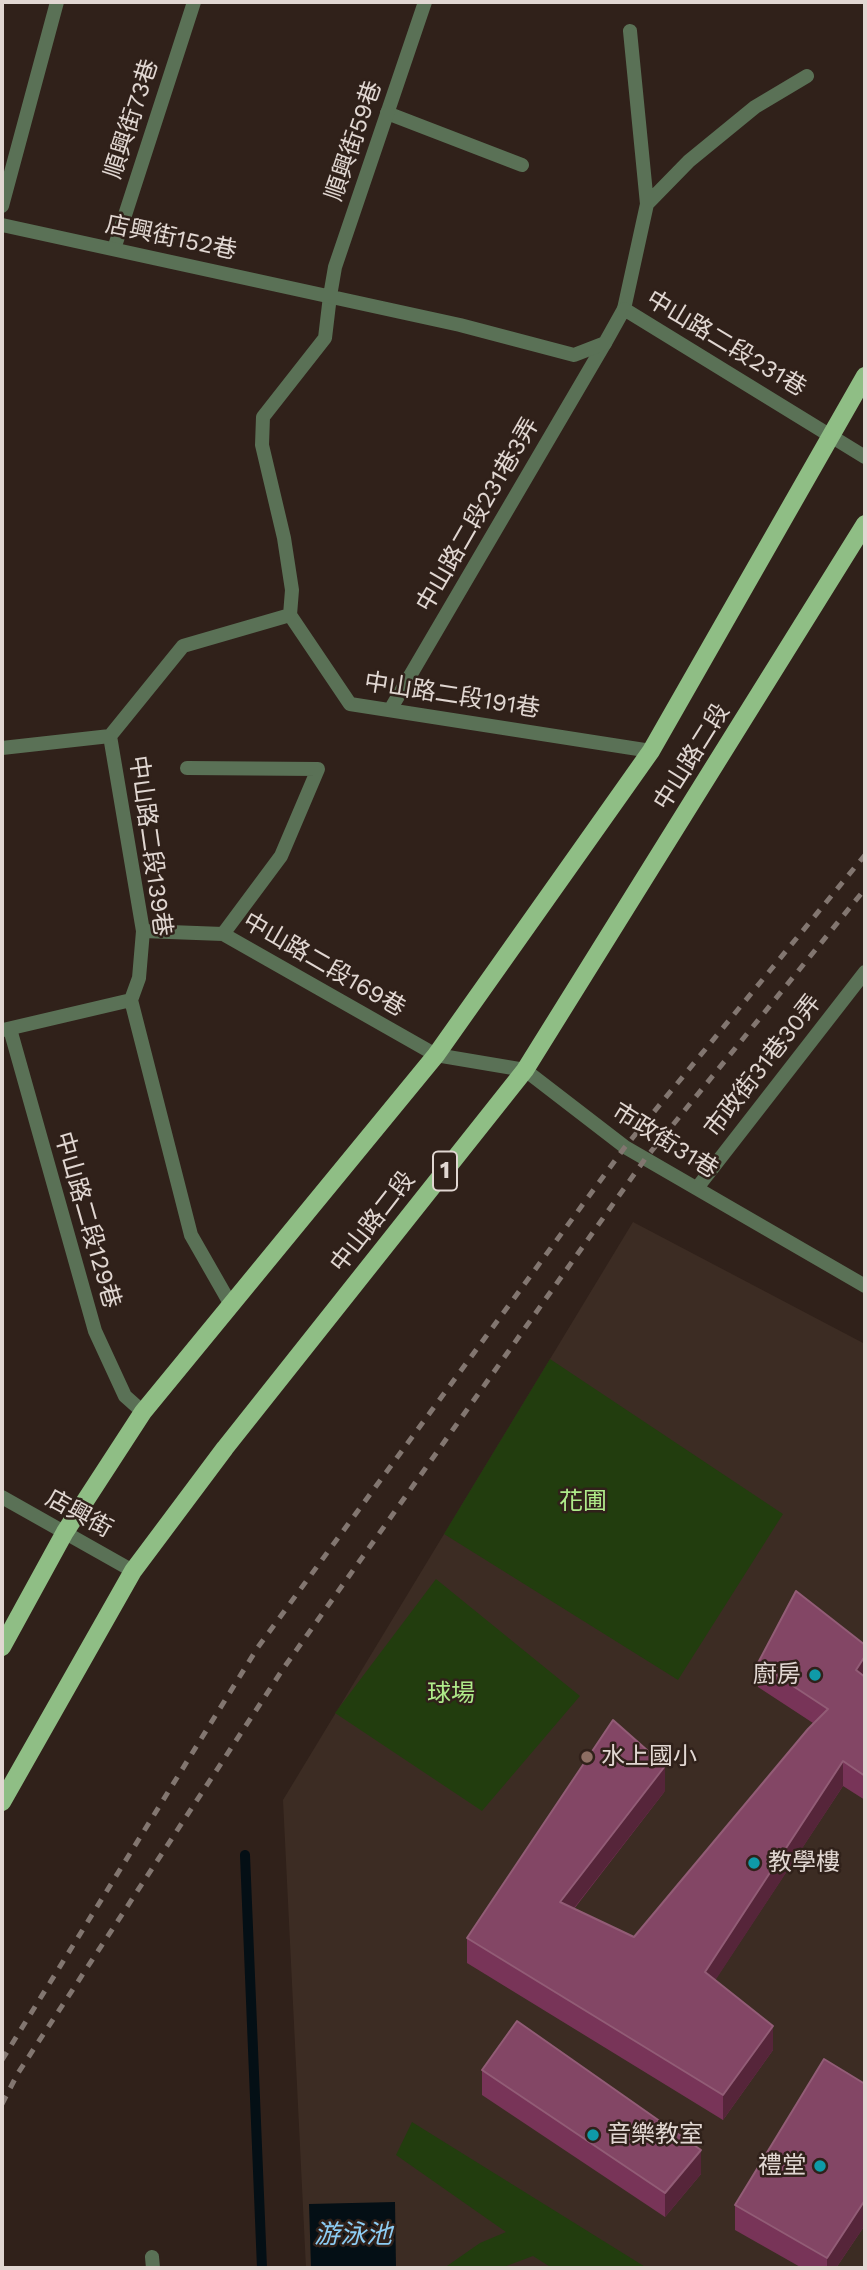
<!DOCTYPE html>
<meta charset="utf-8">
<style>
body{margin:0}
#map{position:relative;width:867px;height:2270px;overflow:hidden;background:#30211a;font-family:"Work Sans",sans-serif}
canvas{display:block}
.frame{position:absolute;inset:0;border:4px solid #e1d7d2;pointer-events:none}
</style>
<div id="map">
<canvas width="867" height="2270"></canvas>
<div class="frame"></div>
</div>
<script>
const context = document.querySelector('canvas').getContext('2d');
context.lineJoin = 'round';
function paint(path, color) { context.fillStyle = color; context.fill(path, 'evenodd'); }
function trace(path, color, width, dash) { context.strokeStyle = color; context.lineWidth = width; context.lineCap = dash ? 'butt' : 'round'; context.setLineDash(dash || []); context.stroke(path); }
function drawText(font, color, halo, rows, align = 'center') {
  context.font = font + ' "Work Sans","Noto Sans TC",sans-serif'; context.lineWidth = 5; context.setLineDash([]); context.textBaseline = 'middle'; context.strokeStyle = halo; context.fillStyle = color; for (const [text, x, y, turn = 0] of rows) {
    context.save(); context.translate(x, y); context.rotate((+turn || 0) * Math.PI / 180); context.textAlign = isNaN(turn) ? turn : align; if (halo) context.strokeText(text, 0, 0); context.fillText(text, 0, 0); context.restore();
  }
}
const education = new Path2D(`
 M633,1222L865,1344V2268H306L283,1800Z`);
const green = new Path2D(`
 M550,1359L783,1514L678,1680L444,1534Z
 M436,1579L580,1696L482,1811L335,1713Z
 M412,2122L647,2268H552L533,2256L501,2268H444L480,2243L506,2232L396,2155Z`);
const water = new Path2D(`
 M395,2202L396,2268H311L309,2204Z`);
const stream = new Path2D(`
 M245,1855L262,2268`);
const service = new Path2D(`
 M630,31L647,204
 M387,113L522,165
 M114,249L194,2
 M624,309L647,204L689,161L755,107L807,76
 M290,615L350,704L651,751
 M390,710L605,343
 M2,748L110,736
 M187,768L318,769L281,856L223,934
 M143,931L223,934L436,1055L525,1070L625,1147L865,1286
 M10,1029L95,1331L125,1396L143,1412
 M3,1030L131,1000
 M697,1188L865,972
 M231,1305L191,1235L131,1000L139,978L143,931L110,736L183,646L290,615L292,590L284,538L262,445L263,417L325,338L330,296
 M152,2257L153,2268`);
const minor = new Path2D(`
 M2,206L57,2
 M2,225L460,325L574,355L605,343L624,309L865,457
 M330,296L335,267L425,2
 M2,1497L133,1571`);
const primary = new Path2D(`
 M2,1647L65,1532L143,1412L436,1055L651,751L865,376
 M2,1802L133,1571L225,1448L525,1070L865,524`);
const rail = new Path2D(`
 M2,2060L258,1647L625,1147L865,855
 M2,2104L18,2073L283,1669L645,1159L865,889`);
const wall = new Path2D(`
 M865,1645V1800L843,1786L715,1980L773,2050L723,2120L467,1963V1938L665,1791L574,1909L634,1937L813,1723L758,1687V1663Z
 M482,2070L701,2174L665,2217L482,2095Z
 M735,2205L865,2225L836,2268H802L735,2230Z`);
const shadedWall = new Path2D(`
 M865,1656V1680L856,1670Z
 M843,1761V1786L705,1996V1972Z
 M665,1766V1791L560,1926V1902Z
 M773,2026V2050L723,2120V2095Z
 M701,2150V2174L665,2217V2193Z
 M865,2200V2225L836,2268H827V2258Z`);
const building = new Path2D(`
 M796,1591L865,1645V1656L856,1670L865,1677V1776L843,1761L705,1972L773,2026L723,2095L467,1938L613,1720L665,1766L560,1902L634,1937L808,1729L828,1709L758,1663Z
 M517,2021L701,2150L665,2193L482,2070Z
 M824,2059L865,2084V2200L827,2258L735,2205Z`);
const markers = [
 [815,1675,7,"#0f9aa8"],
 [587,1757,7,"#8d6e63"],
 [754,1863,7,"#0f9aa8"],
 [593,2135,7,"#0f9aa8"],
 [820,2166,7,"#0f9aa8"]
];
const shields = [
 [445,1171,24]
];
const shieldNames = [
 ["1",445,1171]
];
const streetNames = [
 ["順興街73巷",132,119,-72],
 ["順興街59巷",354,141,-71],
 ["店興街152巷",171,238,12],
 ["中山路二段231巷",726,344,31],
 ["中山路二段231巷3弄",478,515,-60],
 ["中山路二段191巷",452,696,9],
 ["中山路二段",692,757,-58],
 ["中山路二段139巷",150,846,82],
 ["中山路二段169巷",324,965,30],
 ["市政街31巷30弄",763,1066,-52],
 ["市政街31巷",665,1141,32],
 ["中山路二段129巷",87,1220,74],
 ["中山路二段",373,1222,-52],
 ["店興街",79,1514,29]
];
const parkNames = [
 ["花圃",583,1502],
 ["球場",451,1694]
];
const poiNames = [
 ["廚房",801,1675,"right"],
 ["水上國小",601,1757],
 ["教學樓",768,1863],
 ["音樂教室",607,2135],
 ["禮堂",806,2166,"right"]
];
const waterNames = [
 ["游泳池",353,2235]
];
paint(education, '#3c2c23');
paint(green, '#223d0e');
paint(water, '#040f15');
trace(stream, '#040f15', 10);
trace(service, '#5a7156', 14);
trace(minor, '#5a7156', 14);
trace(primary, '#8fbe85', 18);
trace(rail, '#827670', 5, [9, 9]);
paint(wall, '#783458');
paint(shadedWall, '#56253a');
paint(building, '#834665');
trace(building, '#925c76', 2);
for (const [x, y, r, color] of markers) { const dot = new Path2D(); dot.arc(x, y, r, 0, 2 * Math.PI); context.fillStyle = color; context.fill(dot); trace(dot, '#30211a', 2.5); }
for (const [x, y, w] of shields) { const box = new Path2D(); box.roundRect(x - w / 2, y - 19.5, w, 39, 5); context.fillStyle = '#30211a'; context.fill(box); trace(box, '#e1d7d2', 2); }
drawText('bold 23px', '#e1d7d2', null, shieldNames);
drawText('24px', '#e1d7d2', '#30211a', streetNames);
drawText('24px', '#afeb8a', '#30211a', parkNames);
drawText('24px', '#e1d7d2', '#30211a', poiNames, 'left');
drawText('italic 26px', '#8dcdf4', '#30211a', waterNames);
</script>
